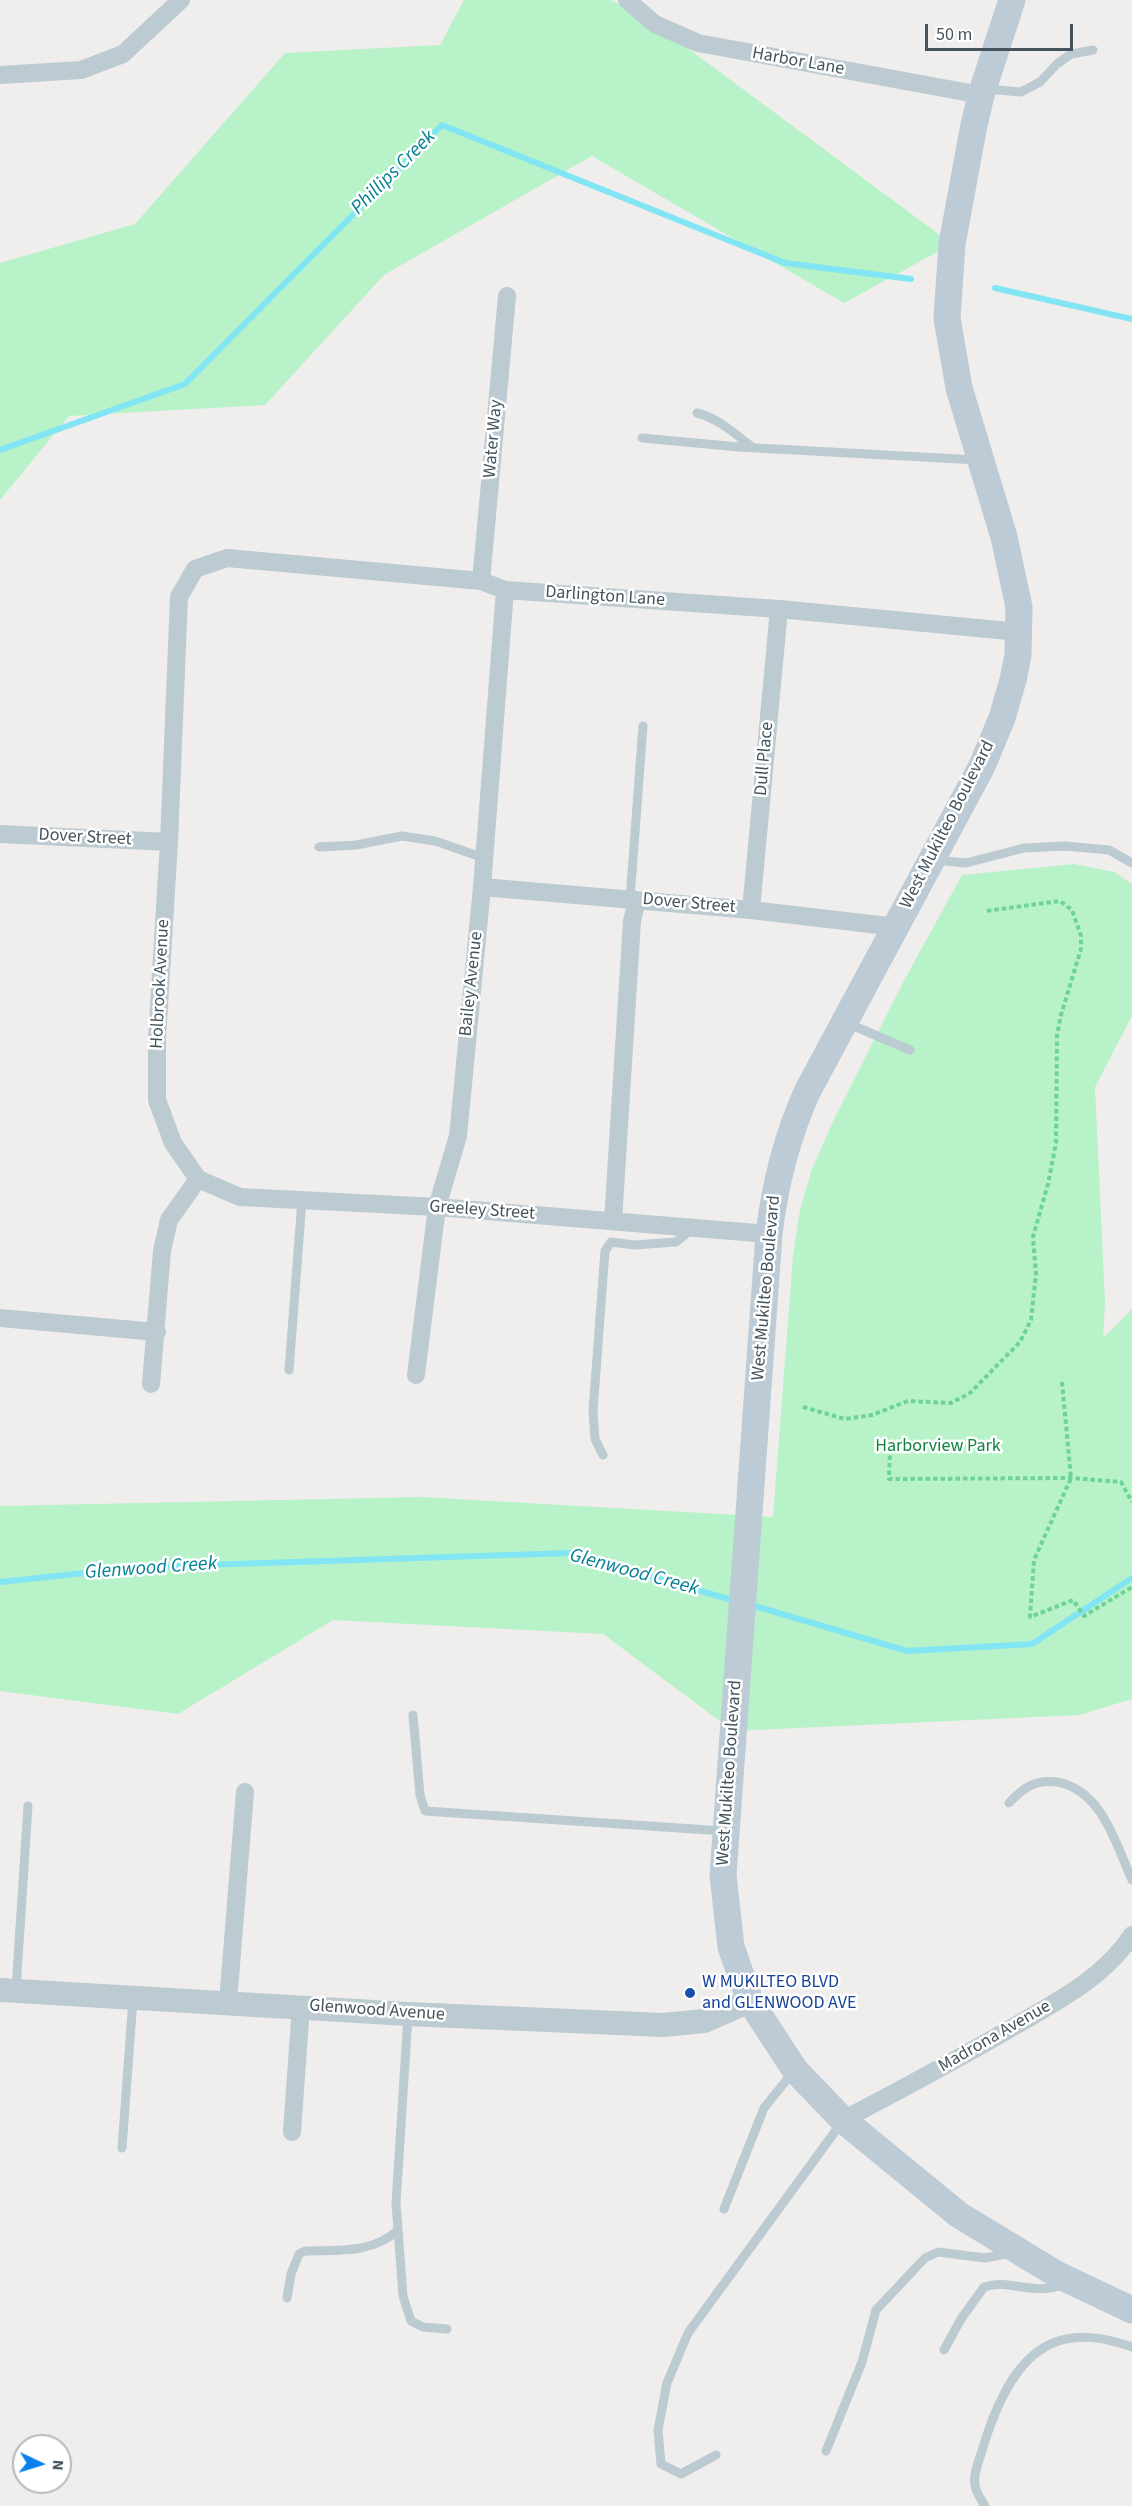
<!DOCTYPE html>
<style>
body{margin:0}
#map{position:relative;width:1132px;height:2506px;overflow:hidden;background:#f0eded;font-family:"Source Sans 3",sans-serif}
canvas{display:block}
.north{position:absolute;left:12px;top:2434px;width:60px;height:60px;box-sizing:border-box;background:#fff;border:2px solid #b4babe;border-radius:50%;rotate:94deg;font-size:16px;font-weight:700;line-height:24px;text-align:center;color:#44535c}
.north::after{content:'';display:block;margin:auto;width:21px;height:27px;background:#0a80ee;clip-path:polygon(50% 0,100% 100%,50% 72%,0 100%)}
.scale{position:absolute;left:925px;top:24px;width:148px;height:27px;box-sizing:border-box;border:3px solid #44535c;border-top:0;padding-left:8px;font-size:18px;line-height:21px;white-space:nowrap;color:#44535c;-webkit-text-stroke:4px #fff;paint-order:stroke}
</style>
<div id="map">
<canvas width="1132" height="2506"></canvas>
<div class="north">N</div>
<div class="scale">50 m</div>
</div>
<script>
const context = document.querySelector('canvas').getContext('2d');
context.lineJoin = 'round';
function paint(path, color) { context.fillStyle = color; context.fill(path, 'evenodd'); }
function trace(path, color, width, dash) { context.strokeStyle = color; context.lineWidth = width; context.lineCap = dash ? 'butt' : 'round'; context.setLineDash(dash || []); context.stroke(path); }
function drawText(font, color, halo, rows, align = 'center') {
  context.font = font + ' "Source Sans 3",sans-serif'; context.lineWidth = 5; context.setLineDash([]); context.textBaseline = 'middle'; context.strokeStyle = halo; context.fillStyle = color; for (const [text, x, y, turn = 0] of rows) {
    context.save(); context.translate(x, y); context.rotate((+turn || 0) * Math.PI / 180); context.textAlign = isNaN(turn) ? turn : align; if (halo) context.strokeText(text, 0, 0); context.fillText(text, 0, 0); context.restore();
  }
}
const green = new Path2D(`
 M464,0H611L655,24L952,244L844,303L592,156L384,275L265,405L69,416L0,500V263L135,224L285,53L440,45Z
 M1074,864L1114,872L1132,884V1016L1095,1087L1105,1303L1103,1338L1132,1309V1699L1079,1715L733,1731L603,1634L333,1620L178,1714L0,1691V1506L421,1497L773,1517L793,1256L800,1210L812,1169L835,1117L906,977L962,875Z`);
const stream = new Path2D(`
 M995,288L1132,319
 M0,450L185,384L442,125L785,263L911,279
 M0,1582L141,1567L571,1553L735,1601
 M748,1604L907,1651L1032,1644L1132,1578`);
const path = new Path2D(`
 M1062,1382L1071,1478L1034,1560L1030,1617L1073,1600L1084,1616L1132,1587
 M803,1407L845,1419L872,1415L908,1401L951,1403L970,1393L1020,1342L1031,1320L1036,1274L1033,1237L1048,1184L1056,1143L1057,1035L1061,1015L1081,949V936L1072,910L1060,901L986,911
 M890,1448L889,1479L1071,1478L1121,1482L1132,1502`);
const service = new Path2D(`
 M986,89L1021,92L1040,82L1057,64L1071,54L1093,50
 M697,413C718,418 735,434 752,447
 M642,438L739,447L977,460
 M319,847L356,845L402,836L435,841L484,858
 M935,860L966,863L1024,848L1065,846L1109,850L1132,863
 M630,899L643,726
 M847,1023L910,1050
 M289,1370L302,1200
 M603,1455L595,1439L593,1411L605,1251L611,1242L634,1245L676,1242L692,1229
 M413,1715L420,1795L425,1811L724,1831
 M1009,1803C1023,1788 1035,1779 1057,1782C1102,1790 1116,1844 1132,1880
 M16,1989L28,1806
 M408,2016L396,2203L403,2296L411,2321L423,2327L447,2329
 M122,2148L133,1999
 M724,2209L764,2108L793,2072
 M287,2298L291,2274L299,2254L305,2251C338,2250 372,2254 398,2230
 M944,2350L961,2319L984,2287C1010,2278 1033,2297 1064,2284
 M826,2451L862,2362L876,2310L925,2258L938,2252L985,2258L1011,2253
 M716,2455L681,2474L661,2464L658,2430L667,2383L688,2333L842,2122
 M985,2506C981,2499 976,2493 975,2485C973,2475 978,2463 981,2454C992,2416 1012,2361 1051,2344C1077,2332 1106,2338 1132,2347`);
const minor = new Path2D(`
 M627,0L655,24L698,43L981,95
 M0,75L81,70L123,54L181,0
 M481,581L507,296
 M0,834L169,842
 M482,887L751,910L896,927
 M751,910L779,609
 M198,1179L240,1197L437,1207L769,1234
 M613,1221L632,921L637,900
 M0,1318L157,1332
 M416,1375L437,1207L458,1136L482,887L505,590
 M151,1384L162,1251L169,1220L198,1179L173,1143L157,1100V1038L169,842L179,597L195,569L227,558L481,581L505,590L779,609L1019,632
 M228,2002L245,1792
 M843,2120C900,2090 957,2060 1013,2027C1056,2002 1104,1978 1132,1935
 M292,2132L301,2006`);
const tertiary = new Path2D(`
 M0,1990L408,2014L663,2025L704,2021L750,2001`);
const secondary = new Path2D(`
 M1012,0L981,95L973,130L952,244L947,318L959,388L1004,537L1019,607L1018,655L1013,680L1002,718L982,766L807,1092C786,1139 775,1184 769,1234L723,1875L731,1947L750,2001L795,2070L843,2120L959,2215L1058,2275L1132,2310`);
const markers = [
 [690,1993,6,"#1a4fb4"]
];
const streetNames = [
 ["Harbor Lane",798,62,10],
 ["Water Way",494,439,-85],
 ["Darlington Lane",605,597,4],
 ["Dull Place",765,759,-85],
 ["West Mukilteo Boulevard",948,825,-63],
 ["Dover Street",85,838,3],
 ["Dover Street",689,904,5],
 ["Holbrook Avenue",161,984,-87],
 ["Bailey Avenue",472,984,-84],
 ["Greeley Street",482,1211,4],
 ["West Mukilteo Boulevard",767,1288,-85],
 ["West Mukilteo Boulevard",730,1773,-86],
 ["Glenwood Avenue",377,2011,4],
 ["Madrona Avenue",995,2037,-30]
];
const parkNames = [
 ["Harborview Park",938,1447]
];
const transitNames = [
 ["W MUKILTEO BLVD",702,1983],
 ["and GLENWOOD AVE",702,2004]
];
const waterNames = [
 ["Phillips Creek",394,173,-45],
 ["Glenwood Creek",151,1569,-4],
 ["Glenwood Creek",634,1573,15]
];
paint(green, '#b7f2c9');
trace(stream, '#81e5f3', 6);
trace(path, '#6dd398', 4, [4.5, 3]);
trace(service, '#bccad1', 9);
trace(minor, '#bccad1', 18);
trace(tertiary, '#bccad1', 24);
trace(secondary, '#bccbd6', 27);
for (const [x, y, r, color] of markers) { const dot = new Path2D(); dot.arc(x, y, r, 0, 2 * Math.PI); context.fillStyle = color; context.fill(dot); trace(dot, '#fff', 2); }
drawText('18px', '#44535c', '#fff', streetNames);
drawText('18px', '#0f8440', '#fff', parkNames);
drawText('18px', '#164399', '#fff', transitNames, 'left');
drawText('italic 20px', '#038193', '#fff', waterNames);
</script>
